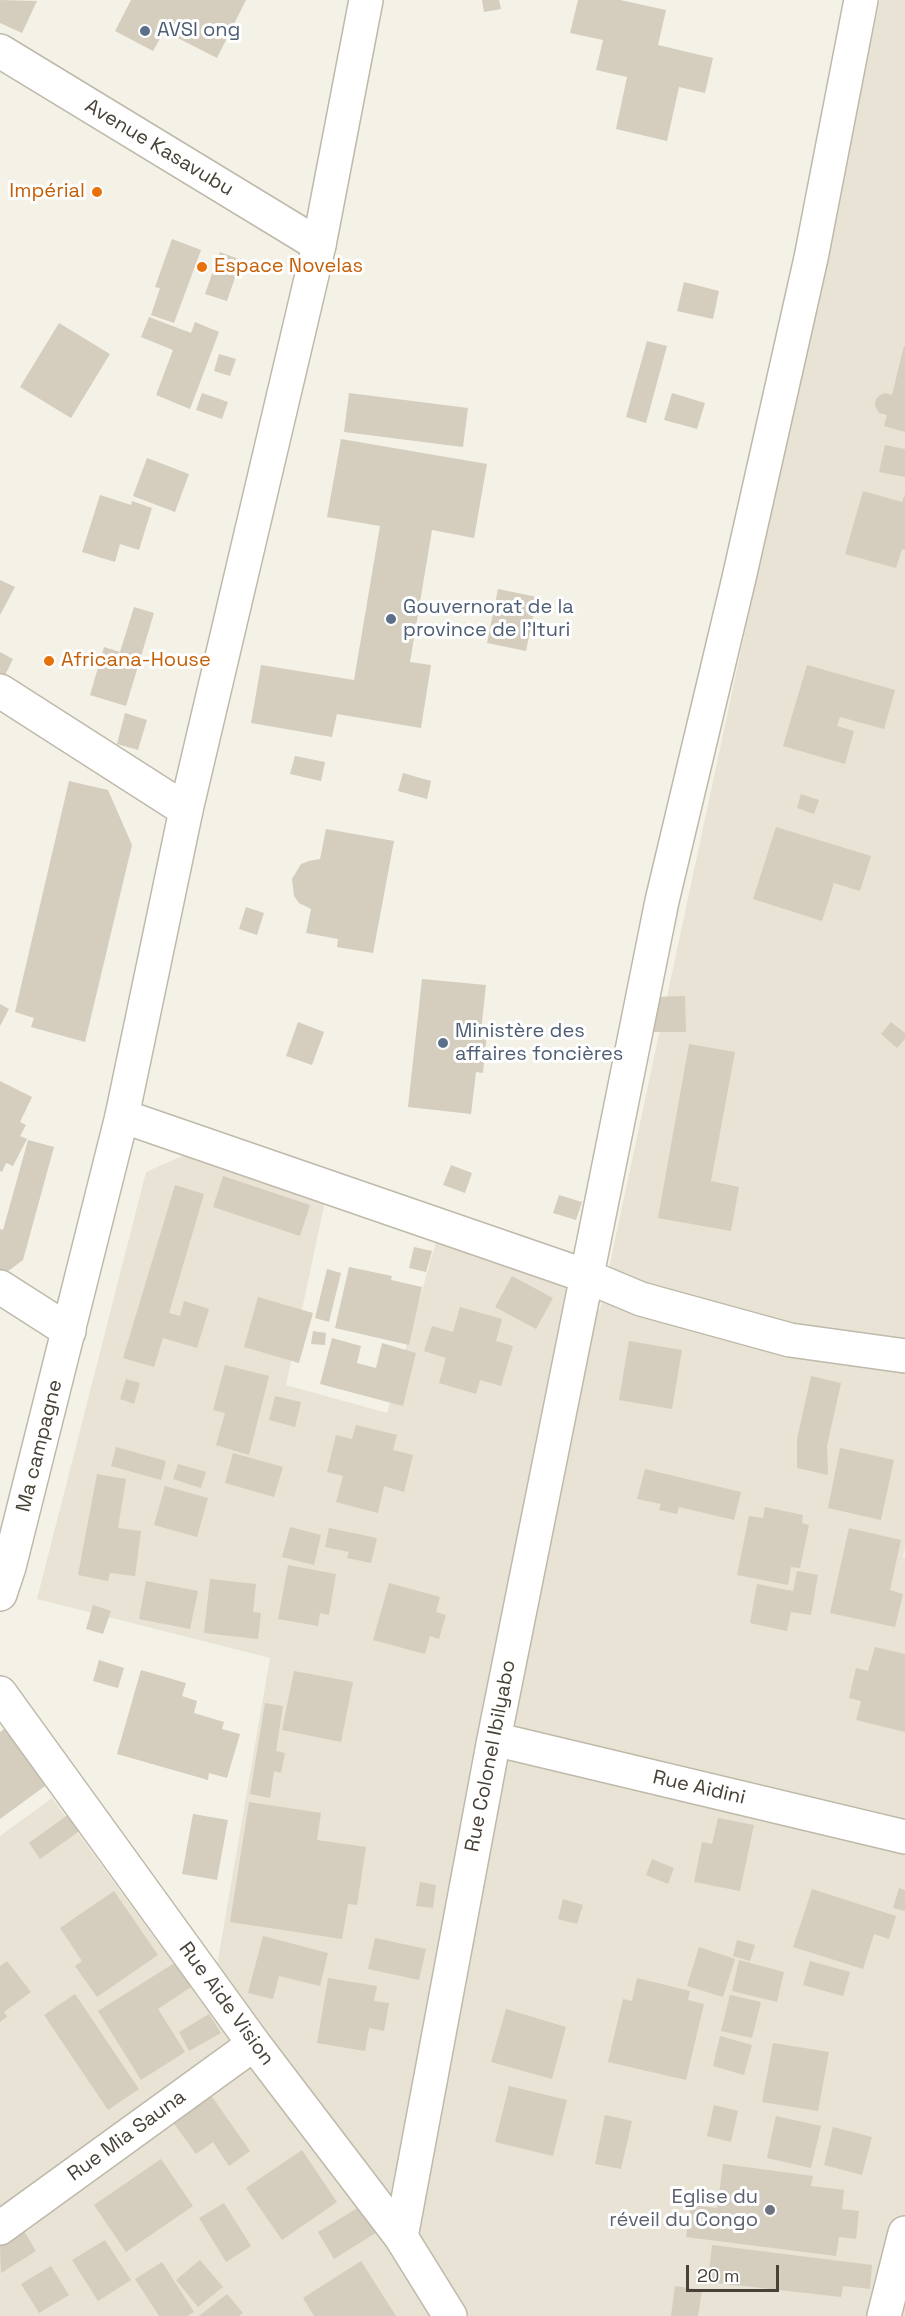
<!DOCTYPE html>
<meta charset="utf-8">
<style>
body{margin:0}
#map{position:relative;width:905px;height:2316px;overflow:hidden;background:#f4f1e7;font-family:"Space Grotesk",sans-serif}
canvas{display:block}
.scale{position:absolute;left:686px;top:2265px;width:93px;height:27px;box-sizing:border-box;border:3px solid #474136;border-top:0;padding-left:8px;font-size:18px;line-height:21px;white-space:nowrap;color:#474136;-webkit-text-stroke:4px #fff;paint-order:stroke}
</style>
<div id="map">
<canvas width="905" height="2316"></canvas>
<div class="scale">20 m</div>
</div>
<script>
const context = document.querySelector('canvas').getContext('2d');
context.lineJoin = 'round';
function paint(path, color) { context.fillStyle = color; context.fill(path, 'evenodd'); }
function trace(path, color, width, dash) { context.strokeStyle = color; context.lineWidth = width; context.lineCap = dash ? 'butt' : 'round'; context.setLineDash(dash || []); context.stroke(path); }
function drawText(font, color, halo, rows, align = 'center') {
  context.font = font + ' "Space Grotesk",sans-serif'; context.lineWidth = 6; context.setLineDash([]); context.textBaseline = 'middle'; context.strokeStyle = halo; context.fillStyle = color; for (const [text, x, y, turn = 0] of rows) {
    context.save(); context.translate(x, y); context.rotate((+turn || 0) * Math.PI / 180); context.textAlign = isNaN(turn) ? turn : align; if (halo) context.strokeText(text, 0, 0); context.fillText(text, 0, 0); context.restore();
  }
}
const residential = new Path2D(`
 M880,0H905V1549L903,1557L905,1558V2316H0V1836L52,1798L209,2012L270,1658L37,1599L146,1172L207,1145L328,1187L286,1385L387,1413L440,1228L526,1256L600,1310Z`);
const building = new Path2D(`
 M0,0L37,1L22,33L0,23Z
 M131,0H246L217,58L164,31L153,51L115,31Z
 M482,0H499L501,9L484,12Z
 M578,0H620L666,10L658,45L713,58L705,93L679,87L667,141L616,129L627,77L596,70L603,40L570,33Z
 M172,239L201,250L174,323L151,315L160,288L155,287Z
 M220,252L241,260L227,301L205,294Z
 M684,282L719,291L713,319L677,311Z
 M149,317L191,333L195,322L219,332L190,409L156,395L173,350L141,337Z
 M59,323L110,354L71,418L20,387Z
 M647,341L667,346L646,423L626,417Z
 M904,346H905V432L884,426L887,415L879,413L875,406L876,399L880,395L885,393L892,395Z
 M219,354L236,359L230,376L214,371Z
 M202,393L228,402L222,419L196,410Z
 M349,393L468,408L463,447L344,432Z
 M672,393L705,403L697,429L664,420Z
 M341,439L487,464L474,538L432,530L410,662L431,665L421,728L337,714L332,737L251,723L261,665L354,680L380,526L327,517Z
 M885,445L905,449V477L879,472Z
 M147,458L189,474L175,512L133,496Z
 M863,491L902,502L905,494V550L902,549L896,568L845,554Z
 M100,495L131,505L132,501L152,508L139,550L120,544L115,562L82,552Z
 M0,580L15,587L0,615Z
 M498,589L537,597L526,651L487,643Z
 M134,607L154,613L126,706L90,695L104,647L120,652Z
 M0,652L13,659L5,675L0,673Z
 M807,665L895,690L884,729L840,717L837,726L854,731L845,764L783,746Z
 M125,713L147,720L138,750L117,744Z
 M295,756L325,762L321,781L290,774Z
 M403,773L431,781L427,799L398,791Z
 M69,781L108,790L132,845L85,1042L31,1027L34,1018L15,1012Z
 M801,794L819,800L814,814L797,808Z
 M776,827L871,856L860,891L834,883L822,921L753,899Z
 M326,829L394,841L373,953L337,947L338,939L306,933L311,909L299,903L294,896L292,879L301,864L309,861L320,859Z
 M246,907L264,913L257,935L239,929Z
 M422,979L486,985L481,1031L487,1032L483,1073L476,1072L471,1114L408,1107Z
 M685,996L686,1032H653V997Z
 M0,1004L9,1009L0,1026Z
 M298,1022L324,1032L312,1065L286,1056Z
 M891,1022L905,1033V1039L897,1048L881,1034Z
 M689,1044L735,1052L711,1181L739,1187L731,1231L658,1218Z
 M0,1081L32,1097L20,1122L26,1125L20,1136L27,1139L13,1166L6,1163L2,1172L0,1171Z
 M28,1140L54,1147L23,1260L0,1277V1229L3,1230Z
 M451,1165L472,1173L465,1193L443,1185Z
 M223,1176L310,1205L300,1236L213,1207Z
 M175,1185L204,1194L169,1313L180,1316L184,1301L209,1309L197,1348L163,1338L154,1367L123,1358Z
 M559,1195L582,1202L576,1220L553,1213Z
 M414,1247L432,1251L426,1272L409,1268Z
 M349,1267L392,1276L391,1280L422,1287L409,1345L335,1328Z
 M327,1269L341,1273L329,1322L315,1318Z
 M512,1276L553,1298L536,1329L495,1307Z
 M258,1297L313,1313L299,1363L244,1347Z
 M460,1307L502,1319L496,1341L513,1346L501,1386L480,1380L476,1394L439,1383L446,1358L424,1351L432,1326L453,1332Z
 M313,1331L326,1333L325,1345L311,1344Z
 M332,1338L361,1346L357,1363L376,1368L382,1343L416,1353L403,1406L320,1384Z
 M629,1341L682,1350L672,1409L619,1400Z
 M225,1365L269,1376L249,1455L216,1445L225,1413L213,1410Z
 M811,1376L841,1383L827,1446L828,1475L797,1468V1439Z
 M126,1379L140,1383L134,1404L120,1399Z
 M275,1396L301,1402L295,1427L269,1420Z
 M356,1425L397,1435L393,1450L413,1455L404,1492L384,1486L378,1513L336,1502L343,1476L327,1472L336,1435L352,1439Z
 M116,1447L166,1461L161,1480L111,1466Z
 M840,1448L894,1460L881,1520L828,1508Z
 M233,1453L283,1467L274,1497L225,1483Z
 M178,1464L206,1472L201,1488L173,1479Z
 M645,1469L741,1492L734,1520L679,1507L677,1514L659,1510L661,1504L637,1499Z
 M97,1474L126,1479L118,1528L141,1531L135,1576L110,1573L108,1581L78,1575Z
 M165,1486L208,1498L197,1537L154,1525Z
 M765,1507L803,1515L802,1523L809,1525L800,1568L791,1567L788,1585L737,1575L749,1516L763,1518Z
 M290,1527L321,1535L314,1565L282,1557Z
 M329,1528L377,1538L371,1563L347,1558L349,1552L325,1547Z
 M849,1528L901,1540L890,1590L903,1594L895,1627L830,1613Z
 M288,1565L336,1574L329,1615L320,1613L318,1626L278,1619Z
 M797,1571L818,1575L811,1615L791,1612L787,1631L750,1623L757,1584L793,1591Z
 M210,1579L256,1584L253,1612L261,1613L258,1639L204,1633Z
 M146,1581L198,1591L190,1629L139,1619Z
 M389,1583L440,1597L436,1612L446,1615L439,1639L430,1636L425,1654L373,1640Z
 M93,1605L111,1611L103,1634L86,1629Z
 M875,1647L905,1654V1732L856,1720L861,1701L849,1698L856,1668L868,1671Z
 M99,1660L124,1668L118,1688L93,1681Z
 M141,1670L186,1683L182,1696L197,1701L194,1713L224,1722L222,1729L240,1734L227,1778L209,1773L208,1780L117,1754Z
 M294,1671L353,1682L341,1742L282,1730Z
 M265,1703L283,1706L276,1751L285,1753L281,1773L274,1771L270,1798L250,1794Z
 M15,1721L56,1778L0,1819V1732Z
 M249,1802L321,1813L317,1840L366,1847L357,1905L348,1904L342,1939L230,1922Z
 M69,1814L81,1830L40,1859L29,1843Z
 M193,1814L228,1820L217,1880L182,1874Z
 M718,1818L754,1825L740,1891L694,1882L702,1842L712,1844Z
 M652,1859L674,1868L668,1884L646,1875Z
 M420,1882L436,1885L433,1908L416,1906Z
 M899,1888L905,1890V1911L893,1908Z
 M812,1889L896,1916L889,1939L874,1934L863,1969L793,1947Z
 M114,1891L158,1955L97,1997L75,1966L82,1961L60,1928Z
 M563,1899L583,1905L577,1924L558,1919Z
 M263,1936L328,1953L320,1986L279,1976L273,1999L248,1993Z
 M375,1938L426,1949L419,1980L368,1969Z
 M737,1940L755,1945L750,1961L733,1956Z
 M699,1947L735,1959L723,1997L687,1986Z
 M739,1960L784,1972L777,2002L732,1991Z
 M7,1961L31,1992L4,2012L7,2017L0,2022V1966Z
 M810,1961L850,1972L843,1996L803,1985Z
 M176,1962L191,1987L158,2009L185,2052L141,2080L98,2011Z
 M328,1978L377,1986L374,2001L389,2003L384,2031L369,2028L365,2051L317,2043Z
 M637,1978L690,1991L688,2000L704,2004L686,2080L608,2062L623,1999L632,2001Z
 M75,1994L139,2089L108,2110L44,2015Z
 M730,1995L761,2002L752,2038L721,2031Z
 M506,2009L566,2027L552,2079L491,2062Z
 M209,2014L221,2033L189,2051L179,2032Z
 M720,2036L752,2045L744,2075L713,2066Z
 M773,2043L829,2052L818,2111L762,2102Z
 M509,2086L567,2100L553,2156L495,2142Z
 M208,2091L250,2151L229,2166L213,2142L196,2154L170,2118Z
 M714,2105L738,2111L731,2142L707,2136Z
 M605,2115L632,2121L621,2169L595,2164Z
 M776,2116L821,2126L811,2168L767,2158Z
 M833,2127L872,2137L862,2175L824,2165Z
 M302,2150L337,2202L282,2240L246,2188Z
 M161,2159L193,2206L126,2252L94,2205Z
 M723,2164L813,2176L811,2186L844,2190L842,2209L859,2211L856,2239L839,2237L836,2256L686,2237L691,2205L717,2208Z
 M369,2201L385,2227L334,2259L318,2232Z
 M224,2203L251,2246L226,2262L199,2218Z
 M24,2231L36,2251L1,2273L0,2246Z
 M105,2240L131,2280L98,2301L72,2260Z
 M712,2245L872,2265L870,2289L843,2286L841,2297L708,2282Z
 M200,2260L223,2287L198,2307L176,2280Z
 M361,2261L396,2316H314L303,2298Z
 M162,2262L194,2312L187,2316H159L135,2279Z
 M51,2266L69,2295L39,2313L21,2284Z
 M675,2286L702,2290L698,2316H671Z
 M227,2294L243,2313L239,2316H199Z`);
const minor = new Path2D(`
 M0,51L319,245
 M0,691L186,810
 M122,1116L586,1276L641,1299L790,1340L905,1356
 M0,1287L69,1331
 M0,1693L254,2044L401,2237L450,2316
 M494,1739L905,1837
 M0,2228L254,2044
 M401,2237L494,1739L662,901L739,578L811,258L861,0
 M884,2316L905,2233`);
const tertiary = new Path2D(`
 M0,1594L9,1567L122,1116L186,810L319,245L366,0`);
const markers = [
 [145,31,6,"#5c6f8a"],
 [97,192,6,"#e8710a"],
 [202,267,6,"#e8710a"],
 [391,619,6,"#5c6f8a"],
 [49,661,6,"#e8710a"],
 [443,1043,6,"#5c6f8a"],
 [770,2210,6,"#6b7280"]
];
const serviceNames = [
 ["AVSI ong",157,31],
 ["Gouvernorat de la",403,608],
 ["province de l'Ituri",403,631],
 ["Ministère des",455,1032],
 ["affaires foncières",455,1055]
];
const streetNames = [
 ["Avenue Kasavubu",159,148,31],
 ["Ma campagne",40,1446,-76],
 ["Rue Colonel Ibilyabo",491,1756,-79],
 ["Rue Aidini",699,1788,13],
 ["Rue Aide Vision",226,2004,54],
 ["Rue Mia Sauna",127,2136,-36]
];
const foodNames = [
 ["Impérial",85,192,"right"],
 ["Espace Novelas",214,267],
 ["Africana-House",61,661]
];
const worshipNames = [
 ["Eglise du",758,2198],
 ["réveil du Congo",758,2221]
];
paint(residential, '#e8e3d5');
paint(building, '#d5cdbd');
trace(minor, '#bfb9aa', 36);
trace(tertiary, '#bfb9aa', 36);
trace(minor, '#fff', 33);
trace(tertiary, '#fff', 33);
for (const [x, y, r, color] of markers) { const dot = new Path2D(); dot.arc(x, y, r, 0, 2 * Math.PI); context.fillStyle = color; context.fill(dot); trace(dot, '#fff', 2); }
drawText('20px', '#4e5e75', '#fff', serviceNames, 'left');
drawText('20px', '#474136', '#fff', streetNames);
drawText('20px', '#c56008', '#fff', foodNames, 'left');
drawText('20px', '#5b616d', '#fff', worshipNames, 'right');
</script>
